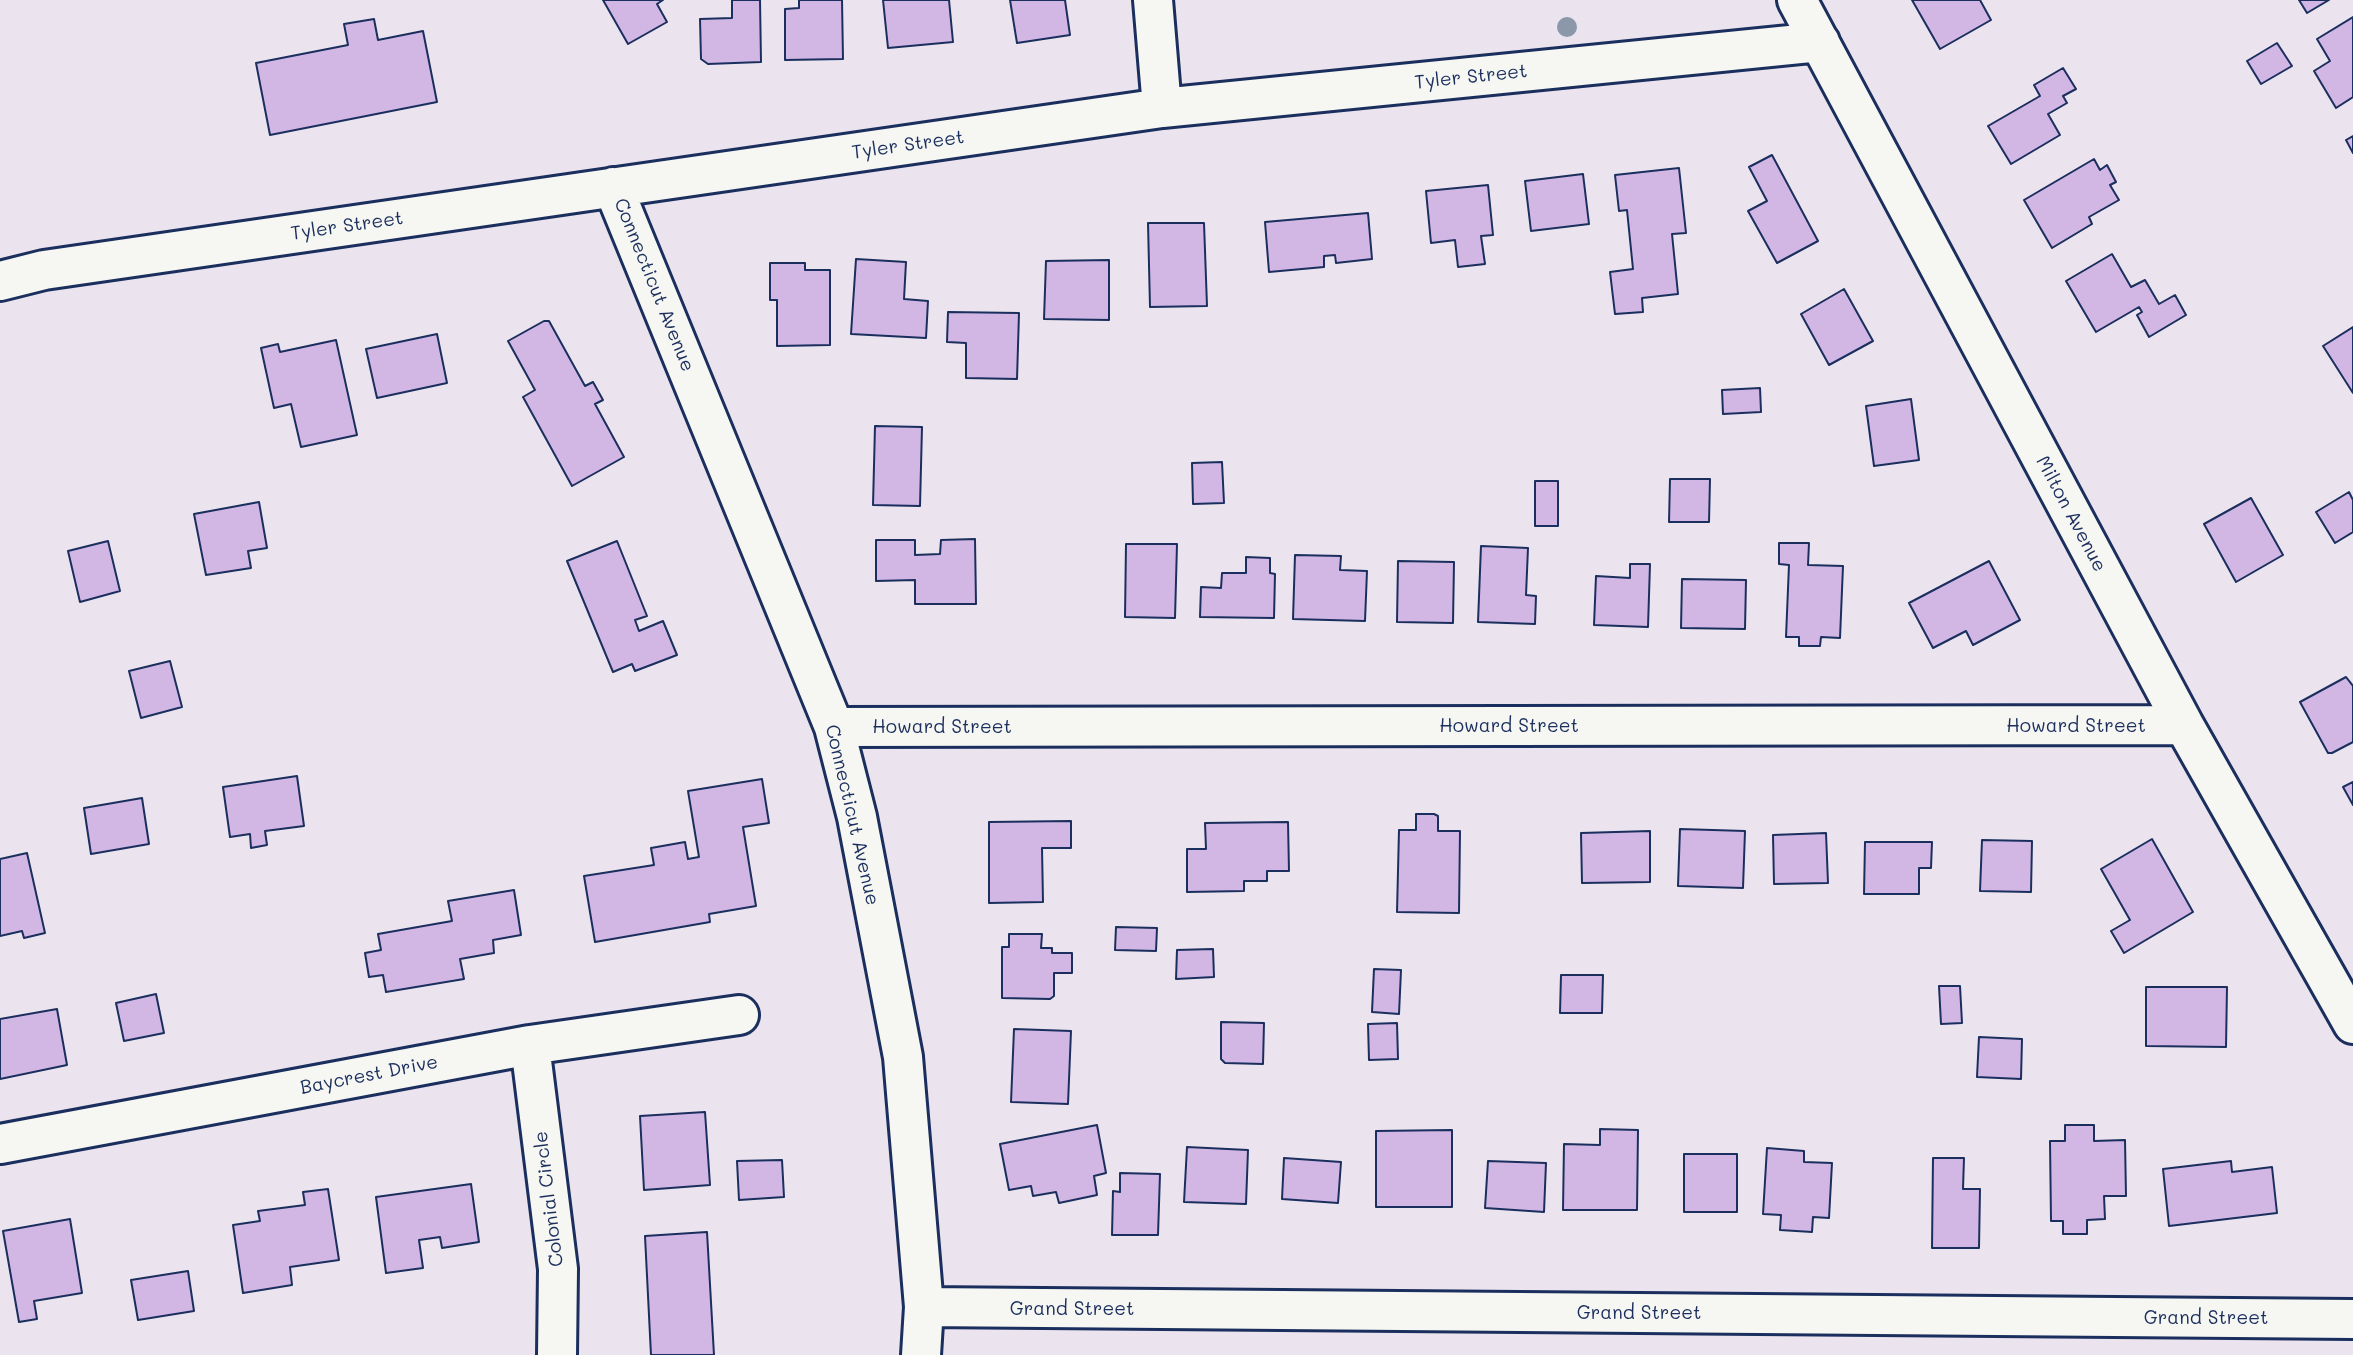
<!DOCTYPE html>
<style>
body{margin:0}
canvas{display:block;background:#ebe3ee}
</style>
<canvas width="2353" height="1355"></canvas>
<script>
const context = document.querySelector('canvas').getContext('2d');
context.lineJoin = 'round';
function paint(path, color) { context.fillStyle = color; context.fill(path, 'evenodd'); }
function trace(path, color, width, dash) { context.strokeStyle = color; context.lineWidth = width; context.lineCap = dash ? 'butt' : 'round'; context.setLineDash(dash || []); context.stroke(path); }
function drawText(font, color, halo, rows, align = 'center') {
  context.font = font + ' Mali,sans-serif'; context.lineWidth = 6; context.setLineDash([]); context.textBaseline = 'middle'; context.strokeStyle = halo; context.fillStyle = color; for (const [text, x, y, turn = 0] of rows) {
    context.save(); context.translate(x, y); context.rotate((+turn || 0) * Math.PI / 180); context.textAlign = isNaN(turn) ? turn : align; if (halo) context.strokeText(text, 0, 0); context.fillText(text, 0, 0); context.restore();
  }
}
const building = new Path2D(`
 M603,0H663L657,4L667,22L628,44Z
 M732,0H760L761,62L708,64L701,59L700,19L732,18Z
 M799,0H842L843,59L785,60V9L799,8Z
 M883,0H949L953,42L888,48Z
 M1010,0H1065L1070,35L1017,43Z
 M1912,0H1980L1991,20L1940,49Z
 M2299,0H2329L2307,13Z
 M2353,17V97L2336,108L2314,71L2330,61L2317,39Z
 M374,19L378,40L423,31L437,102L270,135L256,63L348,45L344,24Z
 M2277,43L2292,66L2261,84L2247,61Z
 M2063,68L2076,89L2063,96L2067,103L2048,114L2060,135L2011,164L1988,126L2040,96L2034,85Z
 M2353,136V153L2346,140Z
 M1772,155L1818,241L1777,263L1748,211L1767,201L1749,167Z
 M2094,159L2100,170L2107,165L2116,182L2110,185L2119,200L2089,217L2092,224L2052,248L2024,200Z
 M1679,168L1686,233L1672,234L1678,294L1642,298L1643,312L1615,314L1610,272L1633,269L1627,210L1619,211L1615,175Z
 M1583,174L1589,224L1531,231L1525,181Z
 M1488,185L1493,235L1481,236L1485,264L1458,267L1455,240L1431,243L1426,191Z
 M1368,213L1372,259L1336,263L1335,255L1324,256V267L1269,272L1265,222Z
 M1148,223H1204L1207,306L1150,307Z
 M2112,254L2131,287L2145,280L2159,304L2175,295L2186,315L2149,337L2137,315L2142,312L2139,307L2096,332L2066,281Z
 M856,259L906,262L904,299L928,301L926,338L851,334Z
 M1109,260V320L1044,319L1046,261Z
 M770,263H805V270H830V345L777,346V300H770Z
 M1844,289L1873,341L1829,365L1801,314Z
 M948,312L1019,313L1017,379L966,378V343L947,342Z
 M544,321H549L585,386L593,382L603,400L595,404L624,457L572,486L523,397L535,390L508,341Z
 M2353,327V393L2323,346Z
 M437,334L447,383L377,398L366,349Z
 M336,340L357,435L301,447L291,404L274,408L261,348L278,344L280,352Z
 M1760,388L1761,412L1723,414L1722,390Z
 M1911,399L1919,460L1874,466L1866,406Z
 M875,426L922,427L920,506L873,505Z
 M1222,462L1224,503L1193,504L1192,463Z
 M1670,479H1710L1709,522H1669Z
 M1535,481H1558V526H1535Z
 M2349,492L2353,500V532L2335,543L2316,512Z
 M2251,498L2283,555L2236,582L2204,524Z
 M259,502L267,548L248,551L251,568L206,575L194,514Z
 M975,539L976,604H915V580L876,581V540H915V555L940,554L941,540Z
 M108,541L120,591L80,602L68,551Z
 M617,541L647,616L635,620L639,631L663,621L677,655L635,671L632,664L613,672L567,561Z
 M1779,543H1809L1808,565L1843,566L1840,638L1821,637L1820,646H1799V637H1786L1789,565L1779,564Z
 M1126,544H1177L1175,618L1125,617Z
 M1481,546L1528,548L1526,595L1536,596L1535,624L1478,622Z
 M1295,555L1341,556L1340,570L1367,571L1365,621L1293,619Z
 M1246,557L1270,558V573L1275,574L1274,618L1200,617L1201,587L1221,588L1222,573H1246Z
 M1398,561L1454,562L1453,623L1397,622Z
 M1989,561L2020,620L1973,645L1966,631L1933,648L1909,603Z
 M1630,564H1650L1648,627L1594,625L1596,576L1630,578Z
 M1682,579L1746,580L1745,629L1681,628Z
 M170,661L182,707L141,718L129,671Z
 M2346,677L2353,686V742L2332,753H2328L2300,702Z
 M297,776L304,826L265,831L267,845L251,848L250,834L230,837L223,787Z
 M762,779L769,823L743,827L756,906L709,914L710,922L595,942L584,876L654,865L651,848L685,842L688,859L699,857L688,791Z
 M2353,782V805L2343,787Z
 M142,798L149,844L91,854L84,808Z
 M1416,814H1434L1438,816V831H1460L1459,913L1397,912L1399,830H1416Z
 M1071,821V848H1042L1043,902L989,903V822Z
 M1288,822L1289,871H1267V881H1244V891L1187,892V849H1206L1205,823Z
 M1680,829L1745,831L1743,888L1678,886Z
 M1650,831V882L1582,883L1581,833Z
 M1826,833L1828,883L1774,884L1773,835Z
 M2152,839L2193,912L2124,953L2111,931L2130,920L2101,869Z
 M1982,840L2032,841L2031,892L1980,891Z
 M1865,842H1932L1931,868H1919V894H1864Z
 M27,853L45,933L24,938L22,931L0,936V859Z
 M514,890L521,935L493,940L494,953L460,959L464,979L386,992L383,975L369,977L365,953L381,950L378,934L452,921L448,901Z
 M1116,927L1157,928L1156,951L1115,950Z
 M1009,934H1042L1041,948H1052V953H1072V973H1054V996L1050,999L1002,998V947H1009Z
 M1213,949L1214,977L1176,979L1177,950Z
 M1374,969L1401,970L1399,1014L1372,1012Z
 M1561,975H1603L1602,1013H1560Z
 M1939,986H1960L1962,1023L1941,1024Z
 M2146,987H2227L2226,1047L2146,1046Z
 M156,994L164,1033L124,1041L116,1003Z
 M57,1009L67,1065L0,1079V1019Z
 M1221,1022L1264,1023L1263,1064L1225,1063L1221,1059Z
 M1397,1023L1398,1059L1369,1060L1368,1024Z
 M1014,1029L1071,1031L1068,1104L1011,1102Z
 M1979,1037L2022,1039L2021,1079L1977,1077Z
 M705,1112L710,1185L644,1190L640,1116Z
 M1097,1125L1106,1173L1094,1176L1097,1195L1059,1203L1056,1192L1033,1196L1031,1186L1009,1190L1000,1144Z
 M2065,1125H2094V1141L2125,1140L2126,1196H2104L2105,1219L2087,1220V1234H2063V1221H2051L2050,1141H2065Z
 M1600,1129L1638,1130L1637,1210H1563L1564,1144L1600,1145Z
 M1452,1130V1207H1376V1131Z
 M1187,1147L1248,1150L1246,1204L1184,1202Z
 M1767,1148L1804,1151V1162L1832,1163L1829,1218L1813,1217L1812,1232L1780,1230L1781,1215L1763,1214Z
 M1684,1154H1737V1212H1684Z
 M1284,1158L1341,1162L1338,1203L1282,1199Z
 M1933,1158H1964L1963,1189H1980L1979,1248H1932Z
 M782,1160L784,1197L739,1200L737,1161Z
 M1488,1161L1546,1163L1544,1212L1485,1208Z
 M2231,1161L2232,1172L2272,1167L2277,1213L2169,1226L2163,1169Z
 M1120,1173L1160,1174L1158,1235H1112L1113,1191L1120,1192Z
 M471,1184L479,1242L442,1248L440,1237L419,1240L423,1268L386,1273L376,1197Z
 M328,1189L339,1260L290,1267L292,1285L243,1293L233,1225L260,1221L258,1211L305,1205L303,1192Z
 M70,1219L82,1293L34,1301L37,1319L19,1322L3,1231Z
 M707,1232L714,1355H651L645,1236Z
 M188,1271L194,1311L138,1320L131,1280Z`);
const minor = new Path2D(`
 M1153,0L1162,108
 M1797,0L2184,725L2353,1024
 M613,187L834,727L857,817L903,1057L924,1307L921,1355
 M0,281L44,270L1162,108L1820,42
 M834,727L2184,725
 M530,1045L558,1269L557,1355
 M0,1144L530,1045L739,1015
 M924,1307L2353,1319`);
const trees = [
 [1567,27]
];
const streetNames = [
 ["Tyler Street",1471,77,-6],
 ["Tyler Street",908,145,-8],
 ["Tyler Street",347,226,-8],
 ["Connecticut Avenue",654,285,68],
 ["Milton Avenue",2071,514,62],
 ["Howard Street",1509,726],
 ["Howard Street",2076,726],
 ["Howard Street",942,727],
 ["Connecticut Avenue",852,815,77],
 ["Baycrest Drive",369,1075,-11],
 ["Colonial Circle",549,1199,-97],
 ["Grand Street",1072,1309],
 ["Grand Street",1639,1313],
 ["Grand Street",2206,1318]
];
paint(building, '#d2b7e5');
trace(building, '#1b2f5e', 2);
trace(minor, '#1b2f5e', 44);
trace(minor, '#f6f6f2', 38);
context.fillStyle = '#8a98aa';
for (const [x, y] of trees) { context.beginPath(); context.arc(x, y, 10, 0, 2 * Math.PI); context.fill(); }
drawText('19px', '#1b2f5e', '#f6f6f2', streetNames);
</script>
